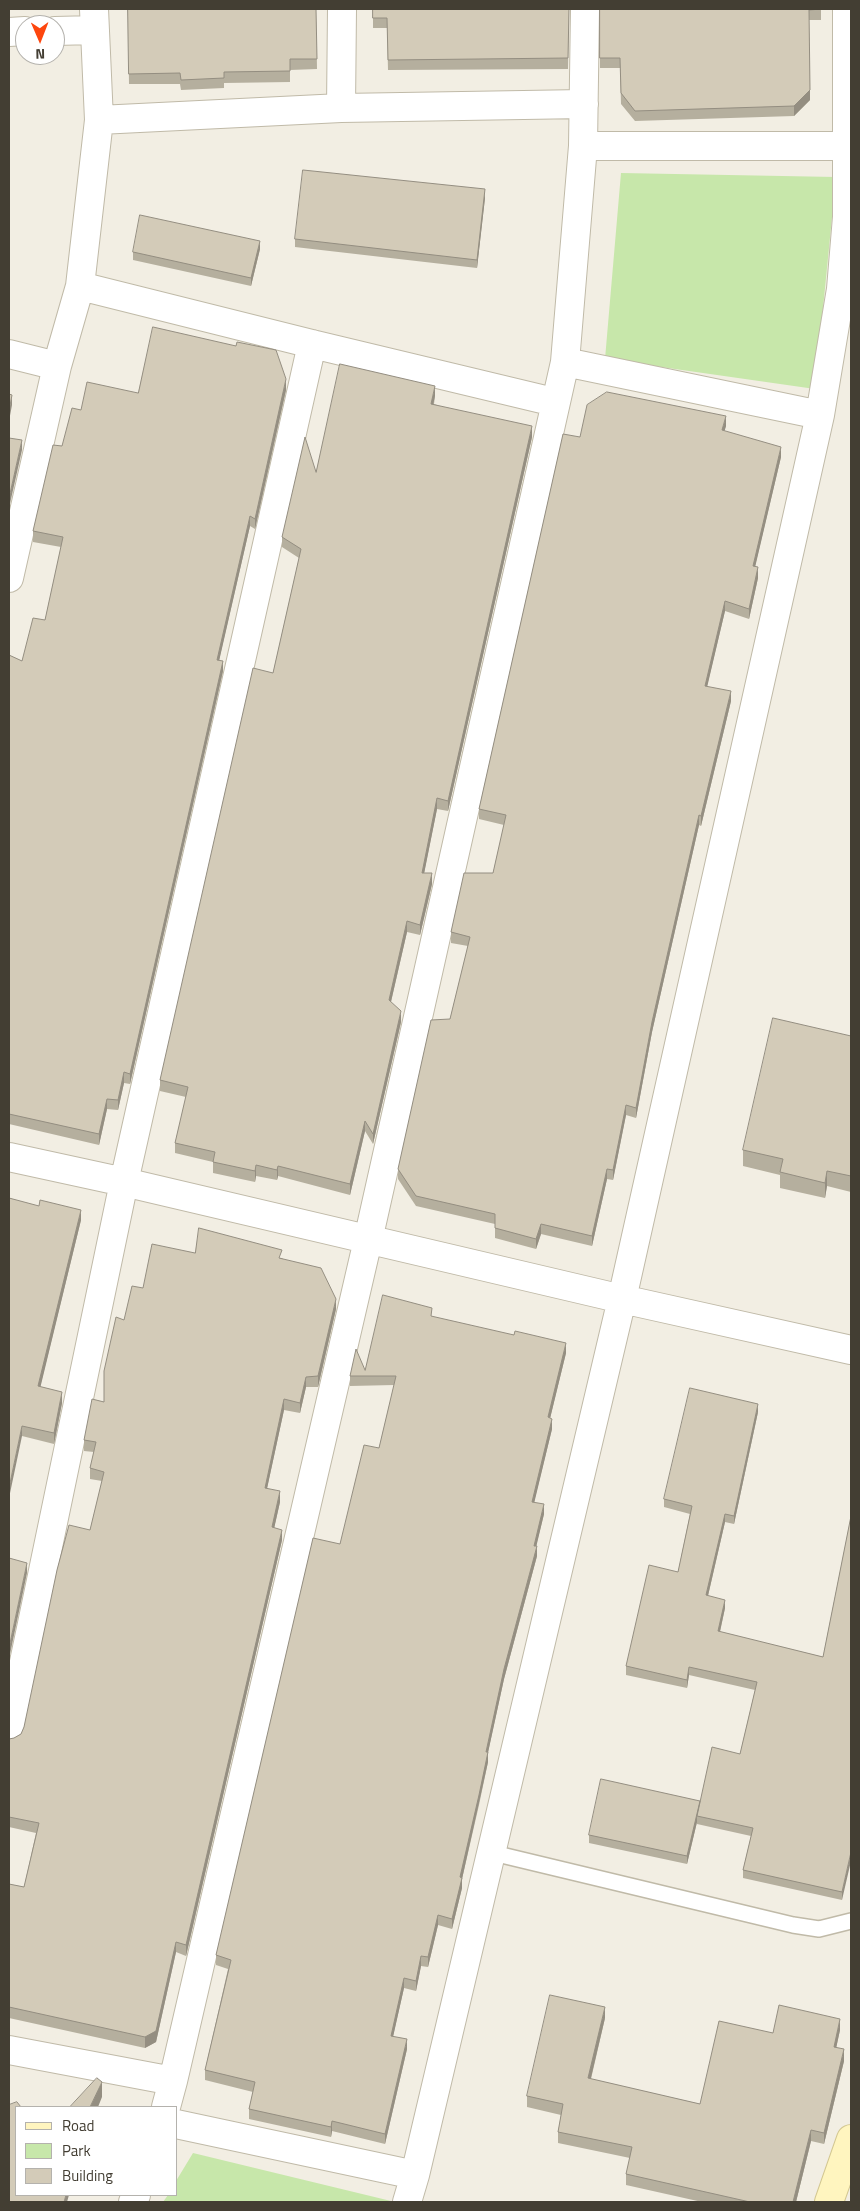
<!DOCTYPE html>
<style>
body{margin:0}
#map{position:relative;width:860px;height:2211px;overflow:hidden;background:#f2eee3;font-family:"Titillium Web",sans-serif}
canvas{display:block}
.frame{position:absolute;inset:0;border:10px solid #433e33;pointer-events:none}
.legend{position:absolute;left:15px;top:2106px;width:162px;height:90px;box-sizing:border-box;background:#fff;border:1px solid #b4b2ad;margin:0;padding:6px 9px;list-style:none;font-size:15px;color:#433e33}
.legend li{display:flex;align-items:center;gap:10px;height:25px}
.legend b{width:25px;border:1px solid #b4b2ad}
.north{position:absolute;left:15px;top:15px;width:50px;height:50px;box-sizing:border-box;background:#fff;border:1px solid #b4b2ad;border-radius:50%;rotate:179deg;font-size:14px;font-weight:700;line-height:20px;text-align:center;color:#433e33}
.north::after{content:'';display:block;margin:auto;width:18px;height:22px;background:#fd460e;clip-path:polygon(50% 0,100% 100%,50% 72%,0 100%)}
</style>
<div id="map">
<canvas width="860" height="2211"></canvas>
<div class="frame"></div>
<ul class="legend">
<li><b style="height:6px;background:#fff5bf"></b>Road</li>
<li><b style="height:14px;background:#c7e7aa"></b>Park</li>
<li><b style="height:14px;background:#d3cbb8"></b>Building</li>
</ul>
<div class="north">N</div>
</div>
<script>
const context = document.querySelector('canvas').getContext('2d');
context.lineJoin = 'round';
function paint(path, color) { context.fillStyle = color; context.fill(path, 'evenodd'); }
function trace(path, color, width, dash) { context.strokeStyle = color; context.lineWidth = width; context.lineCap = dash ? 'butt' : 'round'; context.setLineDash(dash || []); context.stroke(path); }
const green = new Path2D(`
 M621,173L836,177L815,389L605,359Z
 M193,2153L391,2201L163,2202L168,2195H176V2181Z`);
const service = new Path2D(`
 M493,1853L793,1925L819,1929L851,1921`);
const minor = new Path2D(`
 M94,9L99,120
 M55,31L95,30
 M9,32L25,31
 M341,108L342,9
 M583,146L585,9
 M80,286L99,120L341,108L584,104
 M9,354L57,366
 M565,362L583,146H848
 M9,578L57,366L80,286L312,344L554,402
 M9,1157L124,1182L622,1299L851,1350
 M9,1734L124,1182L312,344
 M9,2050L173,2081L166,2107
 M173,2081L368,1240L565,362L820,415
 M176,2124L415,2175
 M133,2202L136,2195
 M407,2202L415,2175L622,1299L820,415L841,289L847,217V9`);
const secondary = new Path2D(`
 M829,2202L851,2139`);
const wall = new Path2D(`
 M128,9H316L317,69L290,70V82L224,83V88L181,90L180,84H129Z
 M373,9H569L568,69L388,70L387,28H373Z
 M600,9H821V20H809L810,100L794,116L635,121L621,104L620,68H600Z
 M485,198L477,268L295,247V239Z
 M260,249L251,286L133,260V252Z
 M286,390L255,529L250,526L219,660L223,671L130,1084L124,1083L118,1110L107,1109L99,1145L9,1124V655L22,661L45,620L61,547L33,542V531L62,446L81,410L138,393Z
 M435,396L434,404L532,437L448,811L437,809L424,873L432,884L420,935L407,932L391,1002L401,1022L373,1144L365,1131L350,1195L278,1176L277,1180L256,1176L255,1182L213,1173V1162L175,1153V1143L186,1097L160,1091V1080L273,673L299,558L282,547V537L316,472Z
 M726,426L724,431L781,457L755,566L758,578L749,619L725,611L707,686L731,701L701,826L699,825L652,1032L636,1118L626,1115L613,1180L607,1179L592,1246L541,1234L536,1249L495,1238V1224L416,1206L398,1179V1169L450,1019L468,946L451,943V932L493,873L504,825L479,819V809L580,437Z
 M851,1036V1192L827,1186L825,1198L780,1188V1175L743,1166V1150Z
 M9,1198L81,1220L40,1387L62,1403L54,1444L22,1436Z
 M195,1253L282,1258L336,1309L318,1387H306L300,1413L284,1410L267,1488L280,1502L274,1528L282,1540L186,1956L176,1952L156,2042L145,2048L9,2018V1884L24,1887L36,1833L9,1827V1739L14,1738L21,1734L24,1727L90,1530L102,1481L90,1479V1468L94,1452L84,1451V1440L104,1402L124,1320L143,1288Z
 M432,1317L566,1353L550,1418L552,1429L534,1502L544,1514L536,1546L537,1556L504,1679L488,1752V1762L479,1805L462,1879V1888L452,1929L438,1925L428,1967L421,1966L416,1991L404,1988L393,2036L407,2049L385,2144L332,2131L331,2137L249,2119V2109L253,2092L205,2080V2070L228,1969L216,1965V1955L340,1544L379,1448L394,1385L350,1386V1376L365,1370Z
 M758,1412L734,1524L725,1522L708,1596L725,1608L720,1632L823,1657L851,1516L842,1900L743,1878V1870L751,1836L697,1824V1822L687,1864L589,1843V1835L700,1801L740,1754L755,1690L689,1675L687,1688L626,1675V1666L678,1572L690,1514L664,1507V1499Z
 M605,2018L591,2079L700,2104L773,2033L840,2030L836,2048L844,2061L824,2144L811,2141L796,2202H702L626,2185V2174L630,2158L558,2143V2132L561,2115L527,2107V2096Z`);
const shadedWall = new Path2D(`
 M810,90V100L794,116V106Z
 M485,189V198L477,268V260Z
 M260,241V249L251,286V278Z
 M286,379V390L255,529V519Z
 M435,386V396L431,414V404Z
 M12,395V405L9,421V411Z
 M726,416V426L722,440V430Z
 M532,426V437L448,811V801Z
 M22,440V450L9,508V498Z
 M781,447V457L753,576V566Z
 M250,516V526L217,670V660Z
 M758,567V578L749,619V609Z
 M725,601V611L705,696V686Z
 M223,661V671L130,1084V1074Z
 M731,691V701L701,826V816Z
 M437,798V809L422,884V873Z
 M699,815V825L652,1032L636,1118V1108L652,1022Z
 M432,873V884L420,935V925Z
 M407,921V932L389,1010V1000Z
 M401,1011V1022L373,1144V1134Z
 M124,1072V1083L118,1110V1100Z
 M107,1099V1109L99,1145V1134Z
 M626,1105V1115L613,1180V1170Z
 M365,1121V1131L350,1195V1184Z
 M256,1165V1176L255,1182V1171Z
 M278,1166V1176L277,1180V1170Z
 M607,1169V1179L592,1246V1236Z
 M827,1171V1186L825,1198V1183Z
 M81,1210V1220L38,1397V1386Z
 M541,1224V1234L536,1249V1239Z
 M336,1299V1309L318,1387V1376Z
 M566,1343V1353L548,1427V1417Z
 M306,1377V1387L300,1413V1403Z
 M62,1392V1403L54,1444V1433Z
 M284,1399V1410L265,1498V1488Z
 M758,1404V1412L734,1524V1516Z
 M552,1419V1429L532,1512V1502Z
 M22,1426V1436L9,1498V1488Z
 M280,1491V1502L272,1538V1527Z
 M544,1504V1514L534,1556V1546Z
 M725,1514V1522L706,1604V1595Z
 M282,1530V1540L186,1956V1945Z
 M537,1546V1556L504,1679L486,1762V1752L504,1669Z
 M27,1563V1573L9,1659V1648Z
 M725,1600V1608L718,1640V1631Z
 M689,1667V1675L687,1688V1680Z
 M488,1752V1762L462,1879V1888L452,1929V1919L460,1877Z
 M700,1801L697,1816V1822L687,1864V1856Z
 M851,1852V1861L842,1900V1892Z
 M438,1915V1925L428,1967V1957Z
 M176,1942V1952L156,2042L145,2048V2037Z
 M421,1956V1966L416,1991V1981Z
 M404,1978V1988L391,2046V2036Z
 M605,2007V2018L588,2090V2078Z
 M840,2019V2030L834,2058V2047Z
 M407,2039V2049L385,2144V2134Z
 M844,2049V2061L824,2144V2133Z
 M102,2082V2097L98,2107H90Z
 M332,2121V2131L331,2137V2127Z
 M811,2130V2141L796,2202H793Z
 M66,2195H69L67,2202H64Z`);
const building = new Path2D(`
 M128,9H316L317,59H290V71L224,72V78L181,80L180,73L129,74Z
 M373,9H569L568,58L388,60L387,18H373Z
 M600,9H821L809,10L810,90L794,106L635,111L621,93L620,58H600Z
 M303,170L485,189L477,260L295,239Z
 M140,215L260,241L251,278L133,252Z
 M153,327L236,346L237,342L276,350L286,379L255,519L250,516L217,660L223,661L130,1074L124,1072L118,1100L107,1099L99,1134L9,1114V655L22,661L33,618L45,620L63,537L33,531L53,445L62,446L72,408L81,410L87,382L138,393Z
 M340,364L435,386L431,404L532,426L448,801L437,798L422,873H432L420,925L407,921L389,1000L401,1011L373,1134L365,1121L350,1184L278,1166L277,1170L256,1165L255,1171L213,1162L215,1152L175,1143L188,1087L160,1080L253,668L273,673L301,549L282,537L305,437L316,472Z
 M607,392L726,416L722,430L781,447L753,566L758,567L749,609L725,601L705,686L731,691L701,816L699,815L652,1022L636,1108L626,1105L613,1170L607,1169L592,1236L541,1224L536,1239L495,1228V1214L416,1196L398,1169L431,1020L450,1019L470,937L451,932L464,873H493L506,815L479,809L563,434L580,437L587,405Z
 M9,394L12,395L9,411Z
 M9,438L22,440L9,498Z
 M773,1018L851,1036V1176L827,1171L825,1183L780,1172L783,1159L743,1150Z
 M9,1198L39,1206L40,1200L81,1210L38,1386L62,1392L54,1433L22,1426L9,1488Z
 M199,1228L282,1250L279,1258L321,1268L336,1299L318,1376L306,1377L300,1403L284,1399L265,1488L280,1491L272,1527L282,1530L186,1945L176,1942L156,2031L145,2037L9,2007V1884L24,1887L39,1823L9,1817V1739L14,1738L21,1734L24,1727L57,1570L69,1525L90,1530L104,1472L90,1468L96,1442L84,1440L92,1399L104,1402V1371L116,1317L124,1320L132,1286L143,1288L152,1244L195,1253Z
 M383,1295L432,1308L431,1316L514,1335L515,1331L566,1343L548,1417L552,1419L532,1502L544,1504L534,1546H537L504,1669L486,1752H488L479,1795L460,1877L462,1878L452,1919L438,1915L428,1957L421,1956L416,1981L404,1978L391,2036L407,2039L385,2134L332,2121L331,2127L249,2109L255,2082L205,2070L231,1960L216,1955L313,1538L340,1544L364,1445L379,1448L396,1376H350L356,1349L365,1370Z
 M690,1388L758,1404L734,1516L725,1514L706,1595L725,1600L718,1631L823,1657L851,1516V1852L842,1892L743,1870L753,1828L697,1816L712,1747L740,1754L757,1682L689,1667L687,1680L626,1666L649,1565L678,1572L692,1506L664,1499Z
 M9,1558L27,1563L9,1648Z
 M601,1779L700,1801L687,1856L589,1835Z
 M550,1995L605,2007L588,2078L700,2104L719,2021L773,2033L779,2005L840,2019L834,2047L844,2049L824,2133L811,2130L793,2202H750L626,2174L632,2147L558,2132L563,2104L527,2096Z
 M97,2078L102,2082L90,2107H70Z
 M17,2102L21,2107H16V2195H66L64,2202H9V2105Z`);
paint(green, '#c7e7aa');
trace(service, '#c0baa8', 18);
trace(minor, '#c0baa8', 30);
trace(secondary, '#d3c791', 30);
trace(service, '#fff', 15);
trace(minor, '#fff', 28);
trace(secondary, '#fff5bf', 28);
paint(wall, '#b5af9e');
paint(shadedWall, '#948e81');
paint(building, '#d3cbb8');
trace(building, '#948e81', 1);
</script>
